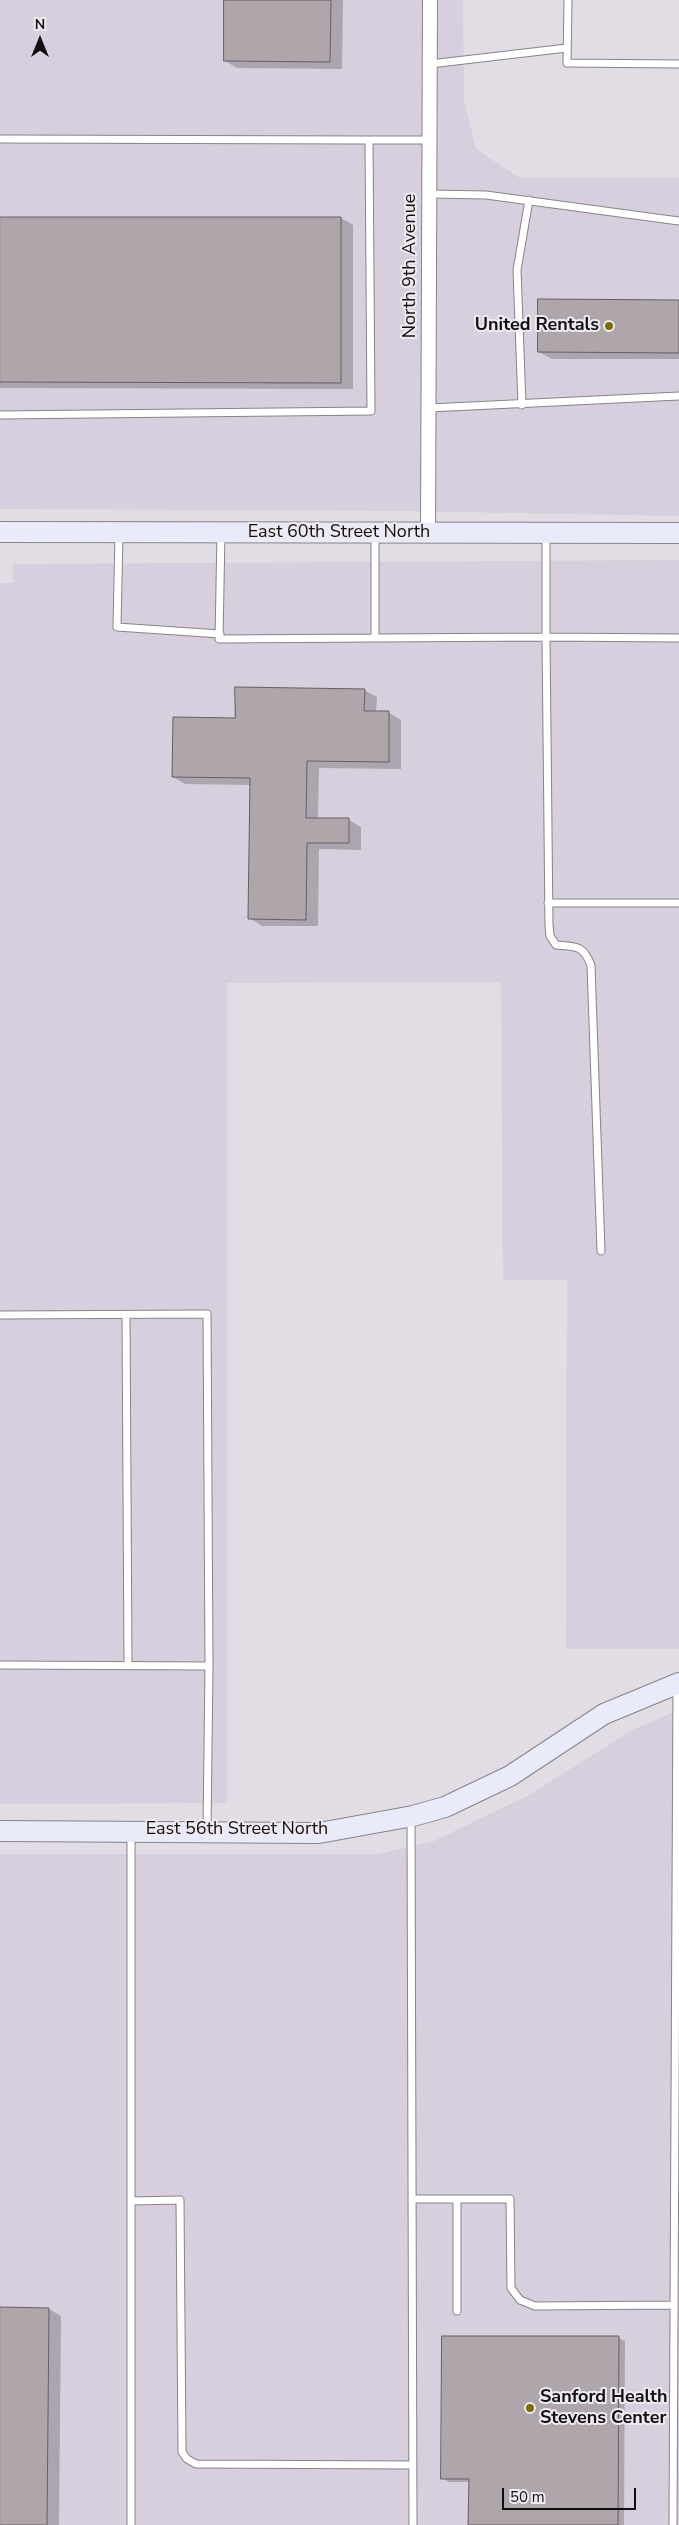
<!DOCTYPE html>
<style>
body{margin:0}
#map{position:relative;width:679px;height:2525px;overflow:hidden;background:#e2dde5;font-family:"Nunito Sans",sans-serif}
canvas{display:block}
.north{position:absolute;left:15px;top:15px;width:50px;height:50px;-webkit-text-stroke:4px #efeaf2;paint-order:stroke;rotate:0deg;font-size:14px;font-weight:700;line-height:20px;text-align:center;color:#100f11}
.north::after{content:'';display:block;margin:auto;width:18px;height:22px;background:#100f11;clip-path:polygon(50% 0,100% 100%,50% 72%,0 100%)}
.scale{position:absolute;left:502px;top:2488px;width:134px;height:22px;box-sizing:border-box;border:2px solid #100f11;border-top:0;padding-left:6px;font-size:15px;line-height:18px;white-space:nowrap;color:#100f11;-webkit-text-stroke:4px #efeaf2;paint-order:stroke}
</style>
<div id="map">
<canvas width="679" height="2525"></canvas>
<div class="north">N</div>
<div class="scale">50 m</div>
</div>
<script>
const context = document.querySelector('canvas').getContext('2d');
context.lineJoin = 'round';
function paint(path, color) { context.fillStyle = color; context.fill(path, 'evenodd'); }
function trace(path, color, width, dash) { context.strokeStyle = color; context.lineWidth = width; context.lineCap = dash ? 'butt' : 'round'; context.setLineDash(dash || []); context.stroke(path); }
function drawText(font, color, halo, rows, align = 'center') {
  context.font = font + ' "Nunito Sans",sans-serif'; context.lineWidth = 4; context.setLineDash([]); context.textBaseline = 'middle'; context.strokeStyle = halo; context.fillStyle = color; for (const [text, x, y, turn = 0] of rows) {
    context.save(); context.translate(x, y); context.rotate((+turn || 0) * Math.PI / 180); context.textAlign = isNaN(turn) ? turn : align; if (halo) context.strokeText(text, 0, 0); context.fillText(text, 0, 0); context.restore();
  }
}
const built = new Path2D(`
 M0,0H463L464,100L476,149L520,178H679V516L403,511L0,509Z
 M679,560V1649H566L567,1280H503L501,982L227,983V1803L0,1804V583H13V564Z
 M679,1710V2525H0V1854H377L434,1841L529,1795L634,1729Z`);
const shadow = new Path2D(`
 M225,0H343L342,69L237,68L225,61Z
 M0,218H341L353,225V389L0,388Z
 M679,301V359H552L539,352Z
 M364,690L377,697L376,712L389,713L401,720V769L319,768L318,819L349,820L361,827V850L319,849L318,926H262L250,918L251,785L185,784L173,777L236,719Z
 M0,2309H49L61,2316L59,2525H0Z
 M619,2338L625,2341L624,2525H470V2482H449L443,2478Z`);
const building = new Path2D(`
 M224,0H331L330,62L224,61Z
 M0,217H341V383L0,382Z
 M538,299L679,300V353L538,352Z
 M235,687L365,689L364,711H389V762L307,761L306,818H349V843H307L306,920L248,919L250,778L172,777L173,717L235,718Z
 M0,2307L49,2308L47,2525H0Z
 M442,2336H619L618,2525H468L469,2479H441Z`);
const lane = new Path2D(`
 M568,0L567,63L679,64
 M430,64L567,48
 M0,139L369,140L371,411L0,415
 M369,140H430
 M430,194L486,195L679,221
 M522,405L517,270L529,200
 M429,408L679,396
 M119,533L117,627L220,634
 M221,533L219,639L375,638V535
 M375,638L546,637V534
 M548,903H679
 M601,1251L591,965C583,945 577,947 556,945L550,936L549,925L546,637L679,638
 M0,1315L207,1314L209,1666L207,1831
 M126,1315L128,1666
 M0,1665L209,1666
 M411,1819L413,2525
 M131,1833V2525
 M413,2199H510L511,2288L520,2300L535,2306L674,2305
 M457,2199V2311
 M131,2201L180,2200L182,2452L187,2459L196,2464L413,2465
 M673,2525L677,1685`);
const street = new Path2D(`
 M428,533L430,0`);
const secondary = new Path2D(`
 M0,532L679,533
 M0,1831L319,1833L413,1816L445,1807L510,1776L604,1714L679,1683`);
const markers = [
 [609,326,5,"#7d6d08"],
 [530,2408,5,"#7d6d08"]
];
const streetNames = [
 ["North 9th Avenue",411,266,-90],
 ["East 60th Street North",339,533],
 ["East 56th Street North",237,1830]
];
const poiNames = [
 ["United Rentals",599,326],
 ["Sanford Health",540,2398,"left"],
 ["Stevens Center",540,2419,"left"]
];
paint(built, '#d7cfdd');
paint(shadow, '#0003');
paint(building, '#aea6ab');
trace(building, '#665e63', 1);
trace(lane, '#87838a', 9);
trace(street, '#87838a', 16);
trace(secondary, '#87838a', 22);
trace(lane, '#fff', 7);
trace(street, '#fff', 14);
trace(secondary, '#e9ebfa', 20);
for (const [x, y, r, color] of markers) { const dot = new Path2D(); dot.arc(x, y, r, 0, 2 * Math.PI); context.fillStyle = color; context.fill(dot); trace(dot, '#efeaf2', 2); }
drawText('18px', '#100f11', '#efeaf2', streetNames);
drawText('bold 18px', '#100f11', '#efeaf2', poiNames, 'right');
</script>
